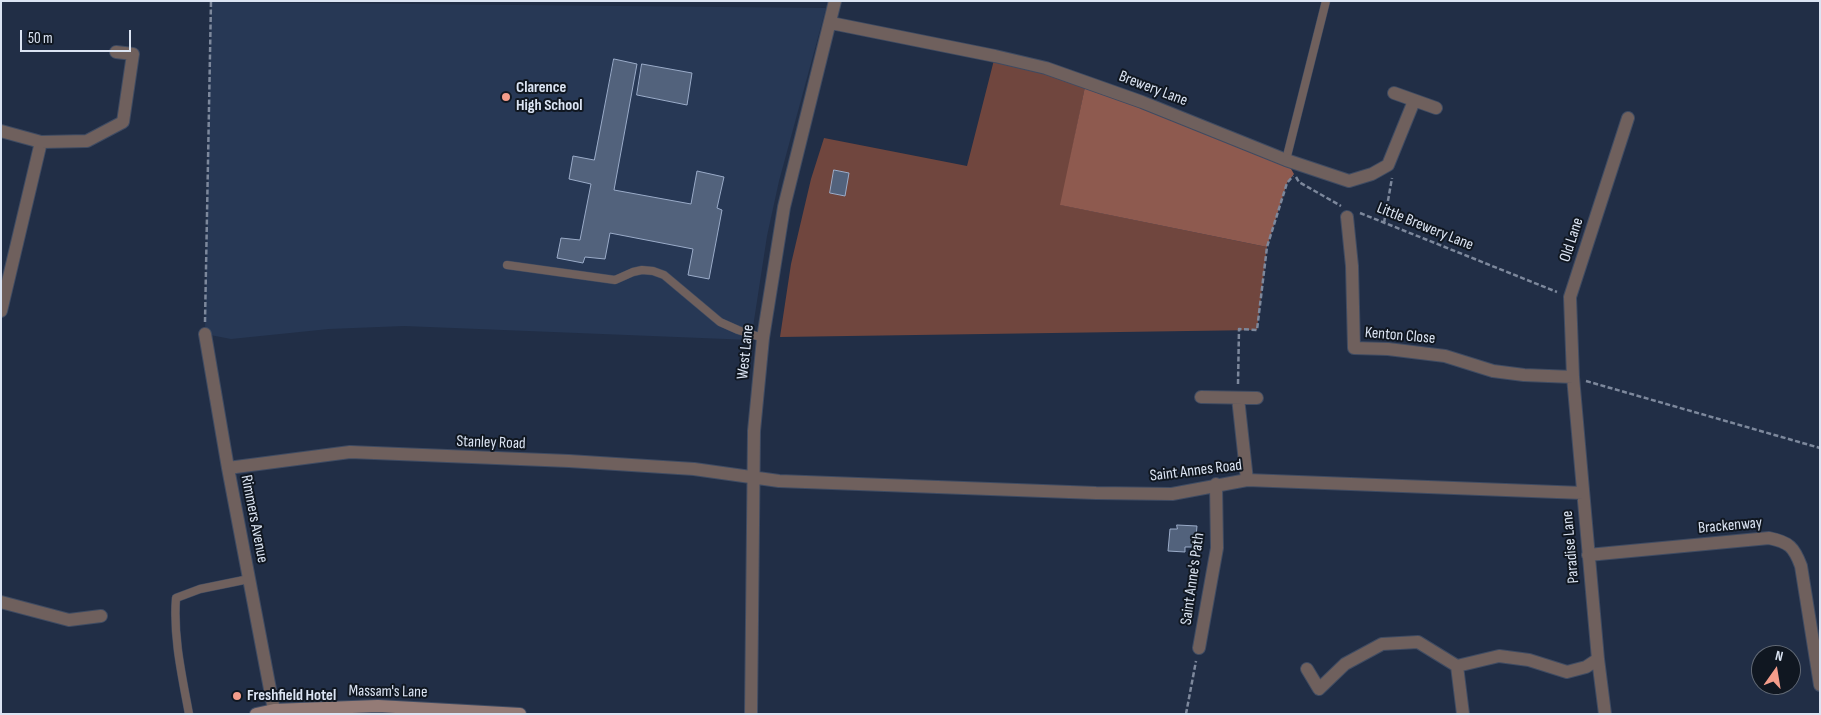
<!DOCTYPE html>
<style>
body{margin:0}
#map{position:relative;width:1821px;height:715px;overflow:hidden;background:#212e46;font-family:"Sofia Sans Condensed",sans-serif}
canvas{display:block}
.frame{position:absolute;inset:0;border:2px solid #dbe4f3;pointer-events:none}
.north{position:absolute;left:1751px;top:645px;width:50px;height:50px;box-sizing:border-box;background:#101721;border:1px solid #616975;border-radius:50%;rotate:13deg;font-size:14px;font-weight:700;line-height:20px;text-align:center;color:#dbe4f3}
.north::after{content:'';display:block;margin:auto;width:18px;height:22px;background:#f49d8b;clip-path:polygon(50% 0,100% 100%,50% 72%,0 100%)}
.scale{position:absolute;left:20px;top:30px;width:111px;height:22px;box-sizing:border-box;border:2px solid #dbe4f3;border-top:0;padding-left:6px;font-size:15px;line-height:18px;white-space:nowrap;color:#dbe4f3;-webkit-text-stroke:4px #101721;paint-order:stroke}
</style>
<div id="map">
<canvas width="1821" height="715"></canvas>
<div class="frame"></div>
<div class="north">N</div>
<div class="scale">50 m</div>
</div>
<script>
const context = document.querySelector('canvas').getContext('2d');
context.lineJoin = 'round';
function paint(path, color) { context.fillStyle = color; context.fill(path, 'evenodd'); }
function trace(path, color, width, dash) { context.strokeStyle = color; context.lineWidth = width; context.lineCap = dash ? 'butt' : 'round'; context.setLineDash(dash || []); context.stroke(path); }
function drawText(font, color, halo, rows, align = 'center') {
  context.font = font + ' "Sofia Sans Condensed",sans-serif'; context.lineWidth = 4; context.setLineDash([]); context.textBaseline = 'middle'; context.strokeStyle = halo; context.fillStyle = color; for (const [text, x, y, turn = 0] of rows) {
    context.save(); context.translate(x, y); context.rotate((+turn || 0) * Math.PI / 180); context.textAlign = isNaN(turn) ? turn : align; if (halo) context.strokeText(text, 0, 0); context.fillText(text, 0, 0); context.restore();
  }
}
const built = new Path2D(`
 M211,2L826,8L779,181L767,236L751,340L404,326L329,329L231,339L205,334Z`);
const green = new Path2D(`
 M995,56L1086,82L1061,205L1267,247L1257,330L780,337L791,264L811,179L824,138L967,166Z`);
const forest = new Path2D(`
 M1086,82L1286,160L1294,174L1287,183L1267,247L1060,205Z`);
const building = new Path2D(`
 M614,59L637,64L614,190L691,204L697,171L724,177L717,208L722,210L709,279L688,275L693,249L610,233L605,259L585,257L583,263L557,258L561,238L580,240L591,184L569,179L573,156L594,160Z
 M642,64L692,73L687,105L637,95Z
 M834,170L849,173L845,196L830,193Z
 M1177,525L1197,526L1195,547H1185V552L1168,551L1170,529H1177Z`);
const path = new Path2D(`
 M1296,177L1299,182L1341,206
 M1360,213L1557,292
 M1384,223L1392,178
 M205,322L211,1
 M1586,381L1820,448
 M1238,384L1239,329L1257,330L1267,247L1287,183L1293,176
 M1186,714L1196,661`);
const lane = new Path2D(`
 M1286,160L1326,1
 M507,265L615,280L633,272L642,270L653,271L664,275L720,322L738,330L763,338
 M189,714C182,676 173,637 176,598L200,589L249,579`);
const street = new Path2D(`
 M831,23L995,56L1046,68L1142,102L1286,160L1349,181L1372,174L1388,165L1414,101
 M1394,93L1436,108
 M1,131L41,142L87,141L123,122L133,54L116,52
 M1347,217L1352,266L1354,348L1388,349L1445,356L1493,371L1524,375L1573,377
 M1,311L41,142
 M205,334L228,468L274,710
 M1201,397L1257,398
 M1238,398L1247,480
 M228,468L350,452L569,461L694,469L779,481L1096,493L1172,494L1247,480L1583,493
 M1588,555L1769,538C1789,542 1794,547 1801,566L1820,685
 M1,602L69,620L101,616
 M1199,648L1217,548L1216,484
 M1457,666L1499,656L1529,660L1567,672L1586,667L1598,659
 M1307,669L1319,689L1345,664L1382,644L1418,642L1457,666L1463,714
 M751,714L754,431L763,338L784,207L835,1
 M1605,714L1598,659L1573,377L1570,297L1628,118`);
const secondary = new Path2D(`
 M256,714L274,710L378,706L520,714`);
const markers = [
 [506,97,5,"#f49d8b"],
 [237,696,5,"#f49d8b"]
];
const poiNames = [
 ["Clarence",516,88],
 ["High School",516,106],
 ["Freshfield Hotel",247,696]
];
const streetNames = [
 ["Brewery Lane",1153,89,21],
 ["Little Brewery Lane",1425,227,22],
 ["Old Lane",1572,240,-72],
 ["Kenton Close",1400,336,5],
 ["West Lane",746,352,-84],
 ["Stanley Road",491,443,2],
 ["Saint Annes Road",1196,471,-7],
 ["Rimmers Avenue",254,519,79],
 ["Brackenway",1730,526,-5],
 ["Paradise Lane",1571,547,-95],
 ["Saint Anne's Path",1193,579,-82],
 ["Massam's Lane",388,692,1]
];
paint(built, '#273855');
paint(green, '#70463e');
paint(forest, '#8e5a4f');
paint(building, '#52627c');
trace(building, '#9aabc8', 1);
trace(lane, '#3f4b62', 9);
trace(street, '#3f4b62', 14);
trace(secondary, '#3f4b62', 14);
trace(path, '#7d889c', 2.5, [5, 2.5]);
trace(lane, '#6f605d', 8);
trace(street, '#6f605d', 12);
trace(secondary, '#947b76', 12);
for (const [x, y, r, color] of markers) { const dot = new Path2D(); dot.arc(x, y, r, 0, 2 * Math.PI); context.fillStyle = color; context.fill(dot); trace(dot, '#101721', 2); }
drawText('bold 16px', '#dbe4f3', '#101721', poiNames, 'left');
drawText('16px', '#dbe4f3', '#101721', streetNames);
</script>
